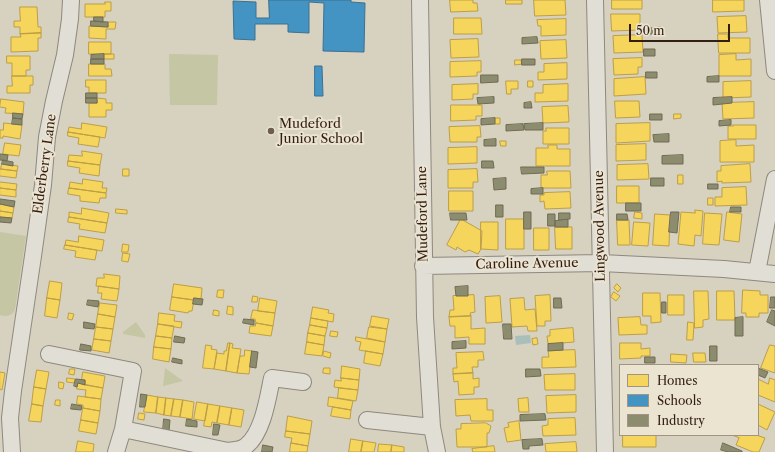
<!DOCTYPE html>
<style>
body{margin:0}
#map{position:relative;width:775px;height:452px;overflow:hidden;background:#d7d1c0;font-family:"Libre Caslon Text",serif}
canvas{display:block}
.legend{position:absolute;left:619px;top:364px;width:140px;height:72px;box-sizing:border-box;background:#ebe4d0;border:1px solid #a19485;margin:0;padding:5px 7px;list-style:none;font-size:12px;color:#331d15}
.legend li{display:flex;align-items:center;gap:8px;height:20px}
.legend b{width:20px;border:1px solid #a19485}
.scale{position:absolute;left:629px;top:24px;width:101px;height:18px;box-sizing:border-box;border:2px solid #331d15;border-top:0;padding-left:5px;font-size:12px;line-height:14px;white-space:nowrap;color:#331d15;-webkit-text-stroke:3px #ebe4d0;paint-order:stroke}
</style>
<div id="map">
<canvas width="775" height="452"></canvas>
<ul class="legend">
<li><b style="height:11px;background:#f6d55c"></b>Homes</li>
<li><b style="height:11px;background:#4393c3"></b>Schools</li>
<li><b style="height:11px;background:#8c8c6e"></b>Industry</li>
</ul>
<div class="scale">50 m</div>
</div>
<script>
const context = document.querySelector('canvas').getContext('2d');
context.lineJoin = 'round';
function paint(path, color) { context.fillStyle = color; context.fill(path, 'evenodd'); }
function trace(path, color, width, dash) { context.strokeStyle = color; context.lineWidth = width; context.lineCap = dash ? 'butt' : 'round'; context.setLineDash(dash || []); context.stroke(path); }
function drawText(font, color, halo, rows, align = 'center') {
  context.font = font + ' "Libre Caslon Text",serif'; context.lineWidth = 4; context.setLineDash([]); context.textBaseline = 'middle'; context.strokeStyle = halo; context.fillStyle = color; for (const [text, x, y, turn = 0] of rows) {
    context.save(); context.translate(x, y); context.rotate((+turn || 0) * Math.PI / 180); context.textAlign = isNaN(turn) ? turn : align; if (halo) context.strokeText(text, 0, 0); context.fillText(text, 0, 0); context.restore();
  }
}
const green = new Path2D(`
 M169,54L218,55L217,105H170Z
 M0,232L26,236L15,309C13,316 6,317 0,315Z
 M136,322L145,335V338L123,334V332Z
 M165,368L183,381L163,386Z`);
const water = new Path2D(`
 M530,335L531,343L516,345L515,336Z`);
const homes = new Path2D(`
 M450,0H473V3H477L478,11L451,12Z
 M506,0H522V4H506Z
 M534,0H565L566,15L535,16Z
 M612,0H642V9H612Z
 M713,0H744V11L713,12Z
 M105,2H111V11H105V17H85V4H105Z
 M20,7H37L38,27H41V33L20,34V27H14V21H20Z
 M611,14H640V30L612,31Z
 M746,16L747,32L718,33L717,17Z
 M454,18H481L482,34H454Z
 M566,19V35L541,36V26H538L537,20Z
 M108,22H116L115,29H106V39L89,38V26L108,27Z
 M656,27H661V33H656Z
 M41,33V38H38V51L11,52V37H21L20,34Z
 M718,34H728V38H750V53H719Z
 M642,35L643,52L614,53L613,36Z
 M478,39L479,57L451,58L450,40Z
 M566,40L567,58L541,59L540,41Z
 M89,42H111V54H89Z
 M104,54H114V59H104Z
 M736,54V60L751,59V76H719V55Z
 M7,56H30V70H26V76H12V63H7Z
 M642,58V67H638V74L614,75L613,59Z
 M515,60H521L522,64L515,65Z
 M481,61V72H477V76L450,77V62Z
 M567,63V79L538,80V72H544V64Z
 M89,64H105V69H111L112,76H89Z
 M12,76H33V85H30V93H7V86H12Z
 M645,77L646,94L614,96V79Z
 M86,80H106V93H89V87H86Z
 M506,81H518V89H511V94H507Z
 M528,81H533V87H528Z
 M751,81V97L723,98V82Z
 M478,84V94H473V99L452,100V85Z
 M568,84V101L535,102V93H543V85Z
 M97,98L106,99V103H112V110H106V117H89V103H97Z
 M1,99L24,102L23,114L5,113L6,108L0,107Z
 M615,101H639L640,117L616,118Z
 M754,102V118L723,119L722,103Z
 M451,105H482V116H476V120L451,121Z
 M568,106L569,122L543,123L542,107Z
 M674,114H681V118L674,119Z
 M495,118H500V124H495Z
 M4,123L22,125L20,139L3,136V138H0V130H3Z
 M82,123L107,127L105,138L68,132L69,127L81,129Z
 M650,123V141L616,143V124Z
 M733,125H756V139H728V126H733Z
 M480,126L481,137H477V142H450L449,127Z
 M546,128H569V144H543V131H546Z
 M68,132L100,137L98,147L78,144L79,138L68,136Z
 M736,140V146L754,145V162H720V141Z
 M500,141H506V146H501Z
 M5,143L21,145L19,156L3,154Z
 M646,144V160L616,161V145Z
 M548,145H557V149H570V166H536V148H548Z
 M477,147V163L448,164V148Z
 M82,151L102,154L100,165L68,161L69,155L82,156Z
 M68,161L100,165L99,176L79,173L80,168L68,166Z
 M2,164L18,166L17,171L1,169Z
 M648,164L649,179L617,180V165Z
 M750,164L751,182L722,183V181L717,182V171H721V166Z
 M0,169L17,171L16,178L0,176Z
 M123,169H129V176H123Z
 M477,169L478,182H473V188H448V170Z
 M547,171H570L571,188H541V175H547Z
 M678,175H683V184H678Z
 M83,179L103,182L102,188H107L106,193L69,188L70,182L82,184Z
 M0,182L17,184L16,190L0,188Z
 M617,186H639V203H617Z
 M746,187L747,205L715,206V197H722V188Z
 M0,188L16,190V197L0,195Z
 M69,188L106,193V198H100L99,203L80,201V196L68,194Z
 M449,191H473V211H449Z
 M570,192L571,208L545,209L544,201L540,202V195H544V193Z
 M708,198H713V205H708Z
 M0,204L14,207L13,213L0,211Z
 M82,208L109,213L107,223L69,217V212L81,214Z
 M116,209L127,210V214L116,213Z
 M695,210L703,211L701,236L695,235L694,246L678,244L681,212L695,213Z
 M0,211L13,213L12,218L0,217Z
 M635,212L642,213V219L634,218Z
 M727,212L742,214L739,242L724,240Z
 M705,213L722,214L719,245L703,244Z
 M655,214L670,215L669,246L653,245Z
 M69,217L107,223L105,233L79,229L80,224L68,222Z
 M461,219L482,231L481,249L478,254L469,250L465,252L457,247L456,250L447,245Z
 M506,219H524V249H506Z
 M617,220H629L630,245H618Z
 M481,222H498V250L481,249Z
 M634,222L650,223L648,246L632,245Z
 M555,227H572V249H556Z
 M534,228H549V250H534Z
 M79,236L104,240L102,251L65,245L66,240L78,242Z
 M123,244L129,245L128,252H122Z
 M65,245L97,250L95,260L75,257L76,251L64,249Z
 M123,253L130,254L128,262L122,261Z
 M104,274L120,276L119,289L96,286L97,278H104Z
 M50,281L62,283L60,300L47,298Z
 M174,284L202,288L201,299L194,298V300L172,297Z
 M617,284L621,288L618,292L614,288Z
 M99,286L119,289L117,301L101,299L102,293H98Z
 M218,290H224L223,298L217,297Z
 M743,290L760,291V295H768V313H759V317H746V313H742Z
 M694,291H708L709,319L703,320V327L695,328Z
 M717,291H734L735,320H717Z
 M614,292L620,296L616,301L611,297Z
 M643,293H660L661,322L651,323V316H643Z
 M474,295L475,312L470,313L471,316L449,317L450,310H454L453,296Z
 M550,295L551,321H545V326H537L535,296Z
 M668,295H684V315H668Z
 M253,296L258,297L257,302H252Z
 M500,296L502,322L486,323L485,297Z
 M172,297L194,300L192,311H189L188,313L170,310Z
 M47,298L60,300L57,318L45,316Z
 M260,298L277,301L275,313L258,311Z
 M524,298L525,310L535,309L537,331H528L527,326L512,327L510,299Z
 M100,303L117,305L115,317L98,314Z
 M228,306L233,307V315L227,314Z
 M313,307L329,310L328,313L334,314L333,322L311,318Z
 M214,310L219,311V316L213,315Z
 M253,310L275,313L273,326L256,323L255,319H251Z
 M69,313L74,314L72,320L68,319Z
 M159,313L175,315L174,321L182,322L181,328L158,324Z
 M98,314L115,317L113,329L96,327Z
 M372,316L389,319L387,329L370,326Z
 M471,316V329L485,328V344H469V337L455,338V326H450L449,317Z
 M640,317L641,325H647V334L619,335L618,318Z
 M311,318L328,321L327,328L310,325Z
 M688,322L694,323L693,340H687Z
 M256,323L273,326L271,336L249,333L250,326H255Z
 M158,324L174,326L172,338L156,336Z
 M310,325L327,328L325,336L308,333Z
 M96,327L113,329L111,341L94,339Z
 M369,327L387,329L385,342L367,338Z
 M573,328L574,342L548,344L547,336H550V330Z
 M331,331L338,332L337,337L330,336Z
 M308,333L325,336L324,345L307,342Z
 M156,336L172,338L171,349L154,347Z
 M356,337L385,342L383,354L359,350L361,342L356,341Z
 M537,338L538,344L533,345L532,339Z
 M94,339L111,341L109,353L92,350Z
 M307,342L324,345L322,356L305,354Z
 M228,343H230L226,371L214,369L217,353L224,354V351H226Z
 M230,343L233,344L232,348L241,349L237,373L226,371Z
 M620,343H641V349L650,348V356H641V358L620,359Z
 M206,345L212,346L211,349L217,350L214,369L203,368Z
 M770,345L775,346V373L761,368Z
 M154,347L171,349L169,362L153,359Z
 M245,350L252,351L249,374L237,373L240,356H244Z
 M575,350L576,367L542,368V357H549L548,351Z
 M324,351L331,353L330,358L323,356Z
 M366,351L383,354L380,366L364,363Z
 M483,352L484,360H478V367H472L473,373L453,374V368H457L456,353Z
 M693,353H705L706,362H694Z
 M671,354L687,355L686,363L671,362Z
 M342,366L360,369L359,380L341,378Z
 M324,368H330V374L323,373Z
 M70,369H75L74,375L69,374Z
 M37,370L49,372L46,389L34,387Z
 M0,372L5,373L2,390L0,389Z
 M83,372L105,376L103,388L85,385V380H82Z
 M473,373V379L479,378V387H474V394L459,395L458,381L454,382L453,374Z
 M575,374V390H545L544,375Z
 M67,378L75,379L74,383L67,382Z
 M341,378L359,380L358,390L334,387L335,380L341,381Z
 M770,378L775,380V402L758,395V379L768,384Z
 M59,382L64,383L63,389L59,388Z
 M78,383L103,388L101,399L85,397L86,390L77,389Z
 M34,387L46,389L43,406L32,404Z
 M339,388L358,390L356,401L338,398Z
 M147,395L158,397L156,413L144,412Z
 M576,395V412L547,413L546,396Z
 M78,396L101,399L100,411L83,408V405L77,404Z
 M158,397L166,398L164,415L156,413Z
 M329,397L353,401L351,410L328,406Z
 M166,398L174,399L171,416L164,415Z
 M528,398L529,412H519L518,399Z
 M174,399L183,400L180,417L171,416Z
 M487,399V410H493V421H471L470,415L456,416L455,400Z
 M56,400H60V406L55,405Z
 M183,400L194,402L192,419L180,417Z
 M197,402L208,404L205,421L194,419Z
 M32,404L43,406L41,422L29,421Z
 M208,404L220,406L217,423L212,422L211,427L204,426Z
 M758,404L775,412L767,430L758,425Z
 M220,406L232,408L229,425L217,423Z
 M333,407L351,410L350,419L331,416Z
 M83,408L100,411L98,423L81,420Z
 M232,408L244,410L241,427L229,425Z
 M139,413L145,414L144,420L138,419Z
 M288,416L312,421L310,434L286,431Z
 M575,418L576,435L543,436L542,426L548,425V419Z
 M81,420L98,423L96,434L79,431Z
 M519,421L521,440L507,442L504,428L509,427L508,423Z
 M486,423L491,426L489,433H487V447H457L456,429H461V424Z
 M286,431L310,434L308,446L291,443L292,438L285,437Z
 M623,435H656V447H623Z
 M732,435H756L765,438L759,452H753L736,445L739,438Z
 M351,439L363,441L361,452H349Z
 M78,441L94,444L93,452H76Z
 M363,441L376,443L374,452H361Z
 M576,442L577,452H546L545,444Z
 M291,443L308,446L307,452H290Z
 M379,444L392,445L391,452H378Z
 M392,445L404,447V452H391Z
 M494,446L495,452H473L472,449Z`);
const schools = new Path2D(`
 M269,0H351V2L365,3L364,52L323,51L324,3L309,2V33L288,32V24H255V40L234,39L233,1L256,2V18H269Z
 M315,66H322L323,96H315Z`);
const industry = new Path2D(`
 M94,17H103V22L94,21Z
 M91,21L108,22V27L91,26Z
 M654,28V34H644V29Z
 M537,37L538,43L522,44V38Z
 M644,49H655V56H644Z
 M104,54V59H91V55Z
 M91,59H104V64H91Z
 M522,59H535V65H522Z
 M646,72H657V78H646Z
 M481,75H498V82L481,83Z
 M719,76V82H707V77Z
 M86,93H97V98H86Z
 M494,97V103L478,104L477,98Z
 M732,97V103L713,105V98Z
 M86,98H97V103H86Z
 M531,102L532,108H524V103Z
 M13,113L23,114L22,119L13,118Z
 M650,114H662V120H650Z
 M13,118L22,119V125L12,124Z
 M495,118V124L481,125V119Z
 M731,120V125L719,126V121Z
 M543,123V130H525L524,124Z
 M523,124L524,130L506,131V125Z
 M669,134V142H654L653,135Z
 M496,139V146H484V140Z
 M0,154L8,155L7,161L0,160Z
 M683,155V164H662V156Z
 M3,160L13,162V166L2,164Z
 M482,161H493L494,168H482Z
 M521,167H544V173L522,174Z
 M506,178V189L494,190L493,179Z
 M651,178H664V186H651Z
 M708,184H718V189H708Z
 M543,188V194H531V189Z
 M0,199L15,201L14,207L0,204Z
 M626,203H641V211H626Z
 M496,205H503V217H496Z
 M731,207H741V212H730Z
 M524,212H531V229H524Z
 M671,212H679L677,233L669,232Z
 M450,213H466L467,220H451Z
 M559,213H570V219L559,220Z
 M548,214H555V226H548Z
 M617,214H627L628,220H617Z
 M0,217L12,218L11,223L0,222Z
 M568,220V227H555V221Z
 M468,286V296H456L455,287Z
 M771,297H775V308H770Z
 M194,298L203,299L202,305L193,304Z
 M554,298H561L562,308H554Z
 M88,300L99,301L98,307L87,305Z
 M662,302H666V313H662Z
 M772,310L775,311V326L767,322Z
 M743,317V336H735V318Z
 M244,319L254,320V325L243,323Z
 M84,322L95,324L94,329L84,328Z
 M503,324H511L512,339H504Z
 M175,336L185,338L184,343L174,342Z
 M466,341V348L452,349V342Z
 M563,343V350L548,351V344Z
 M81,344L91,346V351L80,350Z
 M710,346H717V361H710Z
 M252,351L258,352L256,368L250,367Z
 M645,357H655V363H645Z
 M173,358L182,360V364L172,362Z
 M758,368L768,372L765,378L758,375Z
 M526,369H540L541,376L526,377Z
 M76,379L85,380V385L78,383L77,387L74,386Z
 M141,394L147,395L145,407H140Z
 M72,404L82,406L81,410L71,409Z
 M545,414L546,420L520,421V415Z
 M164,419L170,420L169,431L163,430Z
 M187,419L197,421V427L186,426Z
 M214,424L220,425L218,435H213Z
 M542,439L543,445L529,446V449H523L522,440Z
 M723,443L742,451V452H728L721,450Z
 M263,445L273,447L272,452H262Z`);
const street = new Path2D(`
 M420,0L425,317L432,427L437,452
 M595,0L605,452
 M768,0L775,71
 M423,266L601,263L724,269L775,274
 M757,272L775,179
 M49,354L133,371L123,429L116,452
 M367,420L432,427
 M123,429L228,451C235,450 241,450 246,446C263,433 268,397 272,378L303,382
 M12,452L10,418L13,391L33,256L43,185L47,137L54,101L65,55L70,19L71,0`);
const markers = [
 [271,131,4,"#6c5c51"]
];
const poiNames = [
 ["Mudeford",279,124],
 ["Junior School",279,139]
];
const streetNames = [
 ["Elderberry Lane",45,164,-82],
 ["Mudeford Lane",423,214,-91],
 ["Lingwood Avenue",600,226,-91],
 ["Caroline Avenue",527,264,-1]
];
paint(green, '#c4c6a4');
paint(water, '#aabfba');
paint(homes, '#f6d55c');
trace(homes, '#bc9e47', 1);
paint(schools, '#4393c3');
trace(schools, '#3e708f', 1);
paint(industry, '#8c8c6e');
trace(industry, '#716b53', 1);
trace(street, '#8f887e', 18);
trace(street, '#e0ded5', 16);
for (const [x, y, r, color] of markers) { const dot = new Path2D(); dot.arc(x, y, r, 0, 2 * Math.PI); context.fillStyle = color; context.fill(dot); trace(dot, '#ebe4d0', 1.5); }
drawText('13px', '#331d15', '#ebe4d0', poiNames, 'left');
drawText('13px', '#331d15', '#ebe4d0', streetNames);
</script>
